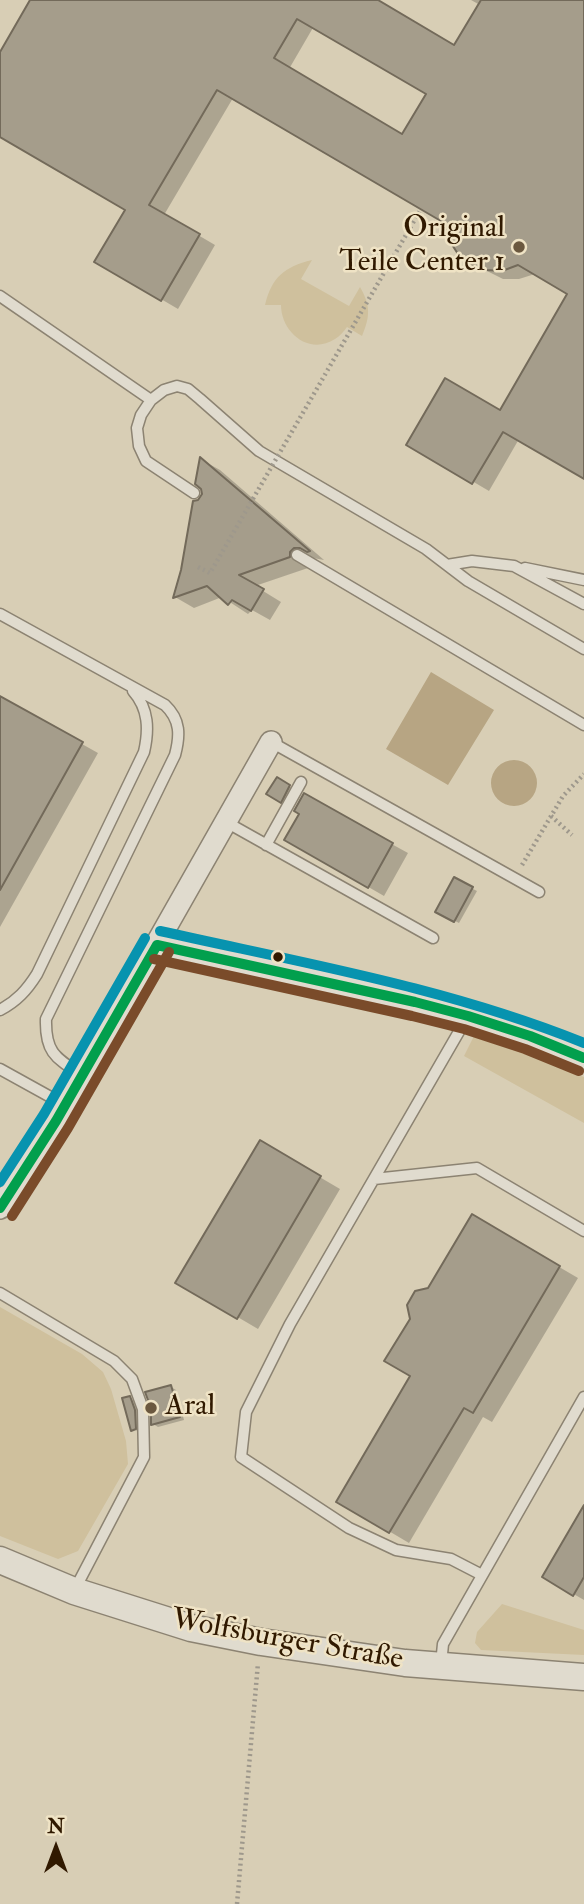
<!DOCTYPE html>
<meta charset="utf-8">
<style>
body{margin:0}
#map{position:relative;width:584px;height:1904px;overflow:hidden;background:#d8ceb5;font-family:"IM FELL Double Pica",serif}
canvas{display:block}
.north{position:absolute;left:21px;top:1813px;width:70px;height:70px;-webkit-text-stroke:5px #efe3c5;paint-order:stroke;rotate:0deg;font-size:19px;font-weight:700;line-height:28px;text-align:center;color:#301900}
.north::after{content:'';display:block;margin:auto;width:24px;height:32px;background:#301900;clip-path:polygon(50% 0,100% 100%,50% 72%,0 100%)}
</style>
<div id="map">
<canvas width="584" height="1904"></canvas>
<div class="north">N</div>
</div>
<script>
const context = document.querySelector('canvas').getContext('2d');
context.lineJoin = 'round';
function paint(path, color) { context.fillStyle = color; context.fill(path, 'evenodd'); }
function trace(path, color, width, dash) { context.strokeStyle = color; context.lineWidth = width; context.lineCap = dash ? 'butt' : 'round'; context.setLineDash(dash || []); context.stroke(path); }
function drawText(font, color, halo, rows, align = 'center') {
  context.font = font + ' "IM FELL Double Pica",serif'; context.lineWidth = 5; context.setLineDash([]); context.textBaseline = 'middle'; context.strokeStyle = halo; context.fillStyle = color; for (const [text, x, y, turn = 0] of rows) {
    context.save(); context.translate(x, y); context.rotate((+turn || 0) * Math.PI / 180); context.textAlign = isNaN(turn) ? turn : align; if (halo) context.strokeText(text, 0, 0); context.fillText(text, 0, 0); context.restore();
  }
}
const green = new Path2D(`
 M312,260L301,279L349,306L360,287C371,306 370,317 362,336L347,327C344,331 340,336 335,339C309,356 281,332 281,305H265C272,277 284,267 312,260Z
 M475,1034L584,1077V1123L464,1056Z
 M0,1307L82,1354L103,1372L111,1389L126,1441L128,1464L78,1551L58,1559L0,1536Z
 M502,1604L584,1630V1655L481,1650L475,1643L477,1632Z`);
const water = new Path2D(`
 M431,672L494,710L448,785L386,749Z
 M491 783a23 23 0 1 1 46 0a23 23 0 1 1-46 0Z`);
const shadow = new Path2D(`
 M32,0H375L455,47L480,5L471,0H584V477L519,439L489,491L409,444L500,413L570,294L535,274L519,279H503L471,263L448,222L233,98L164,215L215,245L178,309L96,261L127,209L0,135V55ZM314,26L428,94L403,136L289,69Z
 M202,460L220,470L324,560L313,558L308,563V568L255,586L281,602L270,620L252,610L248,614L222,597L194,608L175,597L199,501L204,495Z
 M0,698L98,753L0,927Z
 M277,779L294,789L286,804L269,793Z
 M304,796L408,853L384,896L287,840L302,813Z
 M455,880L477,891L459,923L438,912Z
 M260,1142L340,1189L258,1329L178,1282Z
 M472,1216L578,1278L492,1422L483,1417L409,1543L338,1501L413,1376L429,1289Z
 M171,1387L176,1390L184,1420L158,1427L153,1424Z
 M130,1398L135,1401L140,1414V1432L133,1429Z
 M584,1508V1600L544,1577Z`);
const building = new Path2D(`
 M30,0H378L454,45L481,0H584V479L503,432L472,484L406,445L445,378L500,410L567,294L518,265L502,271L486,270L470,264L458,254L449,240L446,224L217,90L149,205L200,234L161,301L94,262L125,210L0,137V52ZM297,19L426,94L402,134L274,58Z
 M200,457L310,551L307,552L300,548H294L290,552V557L239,575L264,589L251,611L232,600L228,605L207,586L173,598L181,570L193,501L198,500L202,494L201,489L195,484Z
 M0,696L83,742L0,890Z
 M277,777L290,785L281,803L266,794Z
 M304,793L393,843L368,888L284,840L299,814L294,811Z
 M454,877L473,887L454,922L435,912Z
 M260,1140L321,1176L237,1319L175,1283Z
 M472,1214L560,1266L473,1413L464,1408L389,1533L336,1502L410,1376L384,1361L410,1319L407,1305L415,1291L428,1288Z
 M171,1385L180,1417L151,1425V1408L145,1392Z
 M130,1396L135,1410L136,1429L131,1431L122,1398Z
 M584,1505V1577L573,1596L542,1577Z`);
const path = new Path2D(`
 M551,816L572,835
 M522,865L563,796L584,774
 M237,1904L258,1663`);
const service = new Path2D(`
 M0,296L151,400
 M194,493L146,461L139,446L137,428L141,415L151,400L164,390L177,386L188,389L200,399L259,451L426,549L468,581L584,649
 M297,555L584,725
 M447,565L472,561L514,566L584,604
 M525,568L584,580
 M0,614L165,705C181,720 180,736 175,755L46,1019C45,1053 56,1058 82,1075
 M271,742L539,892
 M226,822L433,938
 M266,845L301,782
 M0,1010C17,1001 27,990 37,974L144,752C149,730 149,709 133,691
 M468,1016L290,1324L246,1412L241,1457L349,1528L396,1550L451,1559L482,1575
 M0,1069L65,1105
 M374,1179L477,1168L584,1231
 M0,1293L114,1361L132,1379L143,1409L144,1457L74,1591
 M441,1664L443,1644L584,1397`);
const minor = new Path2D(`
 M157,945L415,1002L468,1016L530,1036L584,1058
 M0,1208L65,1105L271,742`);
const tertiary = new Path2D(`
 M0,1560L74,1591L191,1628L261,1642L405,1663L584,1677`);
const pathBridge = new Path2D(`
 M198,567L210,573L421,209`);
const bus1 = new Path2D(`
 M157,945L415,1002L468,1016L530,1036L584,1058
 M0,1208L56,1121L157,945`);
const bus2 = new Path2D(`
 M154,959L412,1016L464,1029L525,1049L579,1071
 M12,1216L68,1128L169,952`);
const bus3 = new Path2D(`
 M160,931C303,963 448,988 584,1043
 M0,1182L44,1114L145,938`);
const markers = [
 [519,247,7,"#6b583f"],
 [278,957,6,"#301900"],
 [151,1408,7,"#6b583f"]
];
const poiNames = [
 ["Original",505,230],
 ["Teile Center 1",505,264],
 ["Aral",165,1408,"left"]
];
const streetNames = [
 ["Wolfsburger Straße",287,1641,10]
];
paint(green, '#cfc09d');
paint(water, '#b7a583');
paint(shadow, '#0003');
paint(building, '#a59d8b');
trace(building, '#736a5a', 2);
trace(service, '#8c8372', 13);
trace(minor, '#8c8372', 24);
trace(tertiary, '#8c8372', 29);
trace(path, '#9e988c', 4.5, [2, 3.5]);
trace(service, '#e0dbce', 10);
trace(minor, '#e0dbce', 21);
trace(tertiary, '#e0dbce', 26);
trace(pathBridge, '#9e988c', 4.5, [2, 3.5]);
trace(bus1, '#029f4d', 10);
trace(bus2, '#7a4b2a', 10);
trace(bus3, '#0793af', 10);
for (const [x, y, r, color] of markers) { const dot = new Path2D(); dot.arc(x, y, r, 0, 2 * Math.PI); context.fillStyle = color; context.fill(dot); trace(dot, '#efe3c5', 2.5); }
drawText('30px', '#301900', '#efe3c5', poiNames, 'right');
drawText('30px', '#301900', '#efe3c5', streetNames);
</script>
